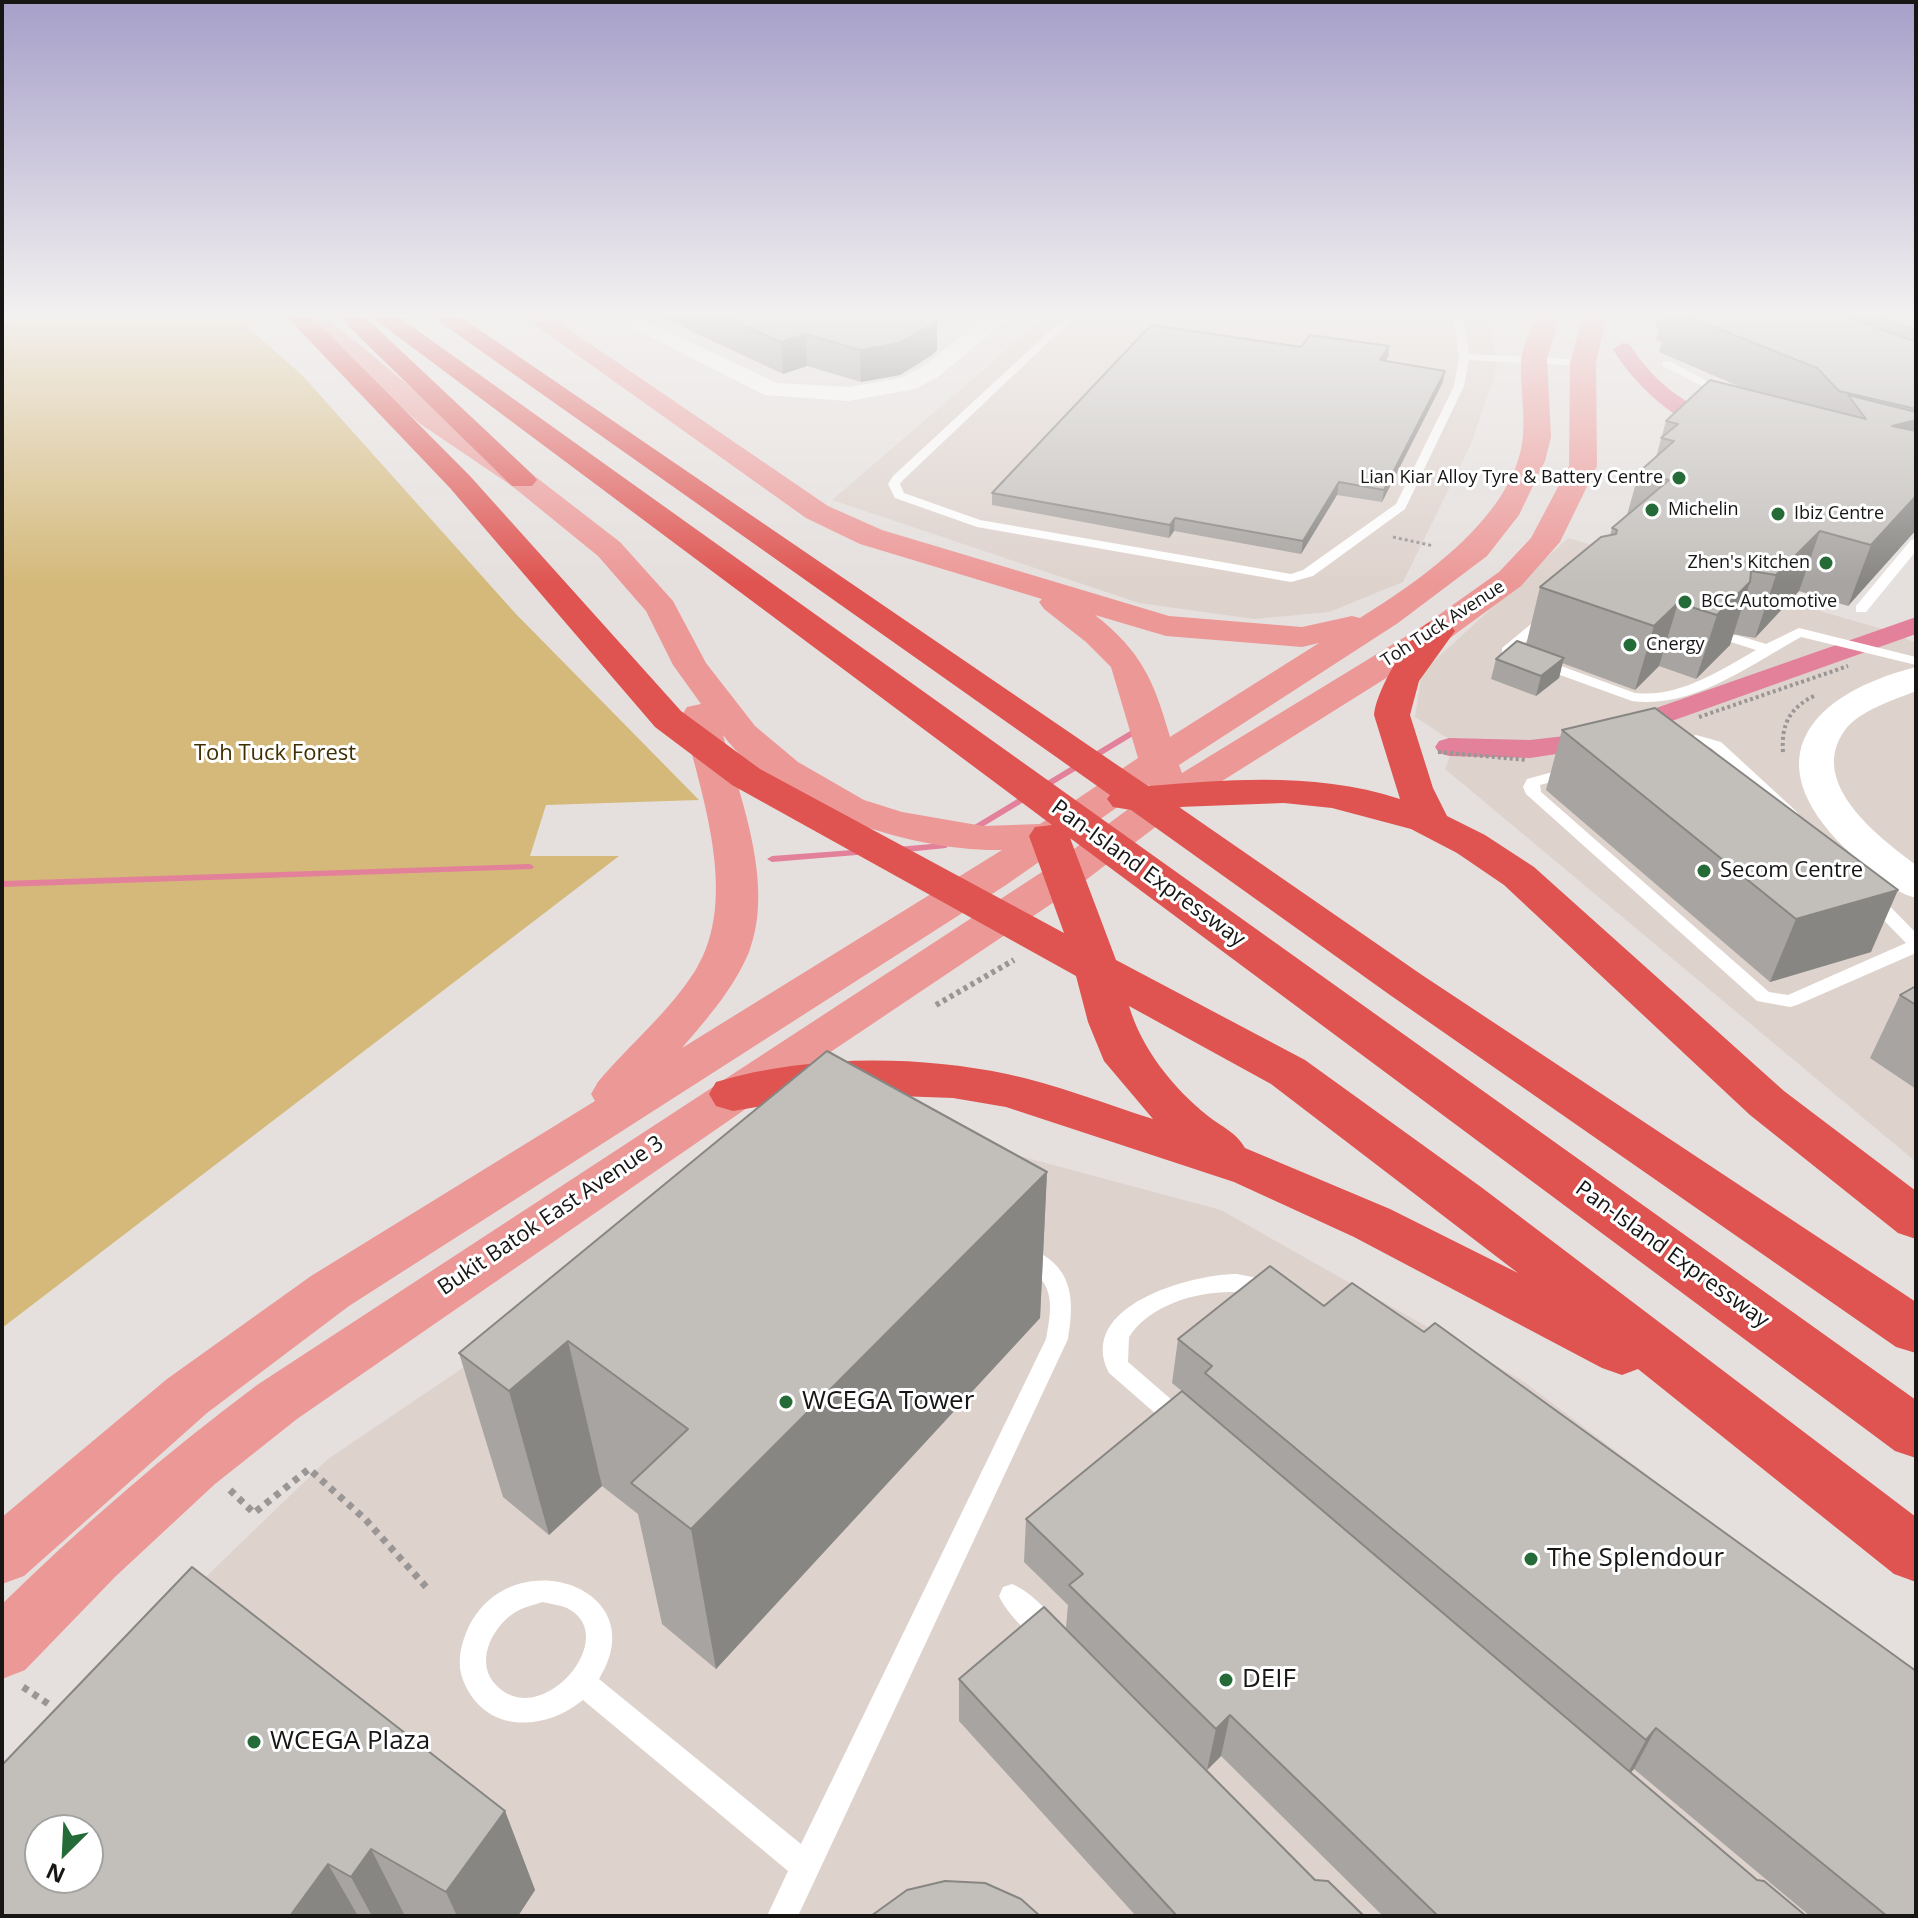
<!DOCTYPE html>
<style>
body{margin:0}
#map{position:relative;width:1918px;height:1918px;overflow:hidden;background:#e5e0de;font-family:"Open Sans",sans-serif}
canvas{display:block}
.frame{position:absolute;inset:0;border:4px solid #171615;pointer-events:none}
.north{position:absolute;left:24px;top:1814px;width:80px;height:80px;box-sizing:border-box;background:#fff;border:2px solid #a2a2a1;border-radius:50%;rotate:204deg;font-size:22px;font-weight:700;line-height:32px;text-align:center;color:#171615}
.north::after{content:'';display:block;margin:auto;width:28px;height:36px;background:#246b38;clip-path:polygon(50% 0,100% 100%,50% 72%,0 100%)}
</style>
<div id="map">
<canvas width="1918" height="1918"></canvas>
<div class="frame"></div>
<div class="north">N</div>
</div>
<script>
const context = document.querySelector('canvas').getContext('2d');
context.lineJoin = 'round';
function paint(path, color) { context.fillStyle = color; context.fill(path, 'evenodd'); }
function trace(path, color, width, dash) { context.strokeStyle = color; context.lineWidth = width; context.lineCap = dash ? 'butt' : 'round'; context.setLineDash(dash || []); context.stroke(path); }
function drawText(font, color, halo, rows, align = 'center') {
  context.font = font + ' "Open Sans",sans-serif'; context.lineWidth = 6; context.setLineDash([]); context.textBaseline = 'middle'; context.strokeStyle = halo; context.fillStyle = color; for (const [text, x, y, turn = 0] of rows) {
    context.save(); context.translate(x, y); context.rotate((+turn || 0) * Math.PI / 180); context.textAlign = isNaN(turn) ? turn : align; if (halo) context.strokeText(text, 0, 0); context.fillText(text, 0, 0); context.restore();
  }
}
const built = new Path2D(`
 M1047,315H1490L1497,368L1471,444L1403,582L1329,612L1254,619L1139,603L832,500Z
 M1568,538L1889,631L1916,643V1162L1445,769L1455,743L1415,717L1422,672Z
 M964,1141L1221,1210L1523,1381L1916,1678V1916H2L24,1752L328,1459L760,1167ZM40,1830H88V1878H40Z`);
const green = new Path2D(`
 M2,315H234L302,375L515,613L699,800L546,805L530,856H619L2,1328Z`);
const stream = new Path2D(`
 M1135,728L1139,731L1138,733L979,829L976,830L971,827Z
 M943,843L948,846L946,848L897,853L892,850L897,847Z
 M866,849L871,852L869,854L772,862L767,859L772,856Z
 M529,864L532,865L534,867L532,869L2,887V881Z`);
const canal = new Path2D(`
 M1623,343L1630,345C1656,385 1686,406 1732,421L1735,426L1732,431C1691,441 1631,382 1613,349Z
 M1916,617V634L1596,748L1530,758L1449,756L1439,753L1435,747L1439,741L1449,738L1530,740L1582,734Z`);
const pathFar3 = new Path2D(`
 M1393,537L1434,546`);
const pathFar2 = new Path2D(`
 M1699,717L1848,666
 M1438,752L1527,760
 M1783,752C1781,724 1790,707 1816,695`);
const pathFar1 = new Path2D(`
 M936,1005L1014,960`);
const path = new Path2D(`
 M230,1490L254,1513L309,1469L365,1519L428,1589
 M23,1687L50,1705`);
const service = new Path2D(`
 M1067,315H1077L902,481L900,484L904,493L980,520L1291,574L1303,570L1396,504L1454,386L1459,357L1453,315H1463L1469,354L1583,360L1588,363L1583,366L1469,360L1464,386L1405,509L1313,576L1291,582L977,527L895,498L888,484L893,476Z
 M1663,362H1671L1733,395L1724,397L1663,366Z
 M1916,539V551L1866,612H1856V606L1911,540Z
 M1548,610L1553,611V617L1517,650L1635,693C1679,698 1719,671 1756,650L1731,642V636L1736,635L1766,644L1799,628L1916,657V665L1801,637C1750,665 1693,709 1632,701L1502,654V648Z
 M1696,735L1721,742L1797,812L1799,815L1797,818H1785L1711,748L1696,745L1677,750L1669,745L1672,742Z
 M1571,767L1579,772L1577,775L1540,785L1541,792L1769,992L1788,995L1906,943L1864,900L1861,896L1864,892H1876L1916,933V953L1797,1005L1790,1007L1757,1001L1526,794L1523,787L1527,779Z
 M1022,1246C1071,1261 1076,1294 1068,1339L798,1916H767L788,1871L583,1700C544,1732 484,1734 463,1680C457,1664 460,1648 466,1633C505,1537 658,1585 599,1679L801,1844L1046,1339C1051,1312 1056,1287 1031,1270C1023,1264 1016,1262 1011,1254L1014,1248ZM543,1602C550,1604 560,1605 567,1608C623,1636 542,1731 497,1686C474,1664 491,1628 514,1613C523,1607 533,1605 543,1602Z
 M1237,1274L1277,1282L1280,1288L1277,1294C1263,1299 1249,1292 1234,1292C1197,1291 1149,1305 1129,1337L1128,1362L1188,1414L1192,1421L1188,1428L1180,1431L1172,1428L1109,1373C1075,1306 1191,1274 1237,1274Z
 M1012,1584C1030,1591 1055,1616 1063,1634L1059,1643L1050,1647C1032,1639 1007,1614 999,1596L1003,1587Z`);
const minor = new Path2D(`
 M607,315H633L777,383L849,387L901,378L922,367L989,315H1012L938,377L915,389L849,401L765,395Z`);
const tertiary = new Path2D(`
 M1916,667V691C1894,700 1860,710 1845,730C1806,783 1880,838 1916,865V898C1890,891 1865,868 1846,849C1753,759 1810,694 1916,667Z`);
const primary = new Path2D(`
 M298,315H324L439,411L532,474L620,542L673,601L706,663L755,726L798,762L864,800L902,812L983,826L1040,824L1138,758L1111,667L1086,642L1044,609L1039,602L1042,599L860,544L806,518L521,315H548L828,506L882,530L1169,616L1302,627L1352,616L1360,618C1421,580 1517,514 1523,435C1525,411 1520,386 1521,361C1522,346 1532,329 1537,315H1561L1547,358L1551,437L1545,461L1519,515L1487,556L1398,623L1179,765L1182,773L1426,624L1499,572L1531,538L1569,466L1570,363L1583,315H1607L1596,363L1597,466L1560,542L1521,586L1450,638L1187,803L1078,886L750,1106L297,1419L215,1484L116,1576L25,1670L2,1679V1604C83,1525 166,1453 257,1385L1048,868L1153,791L1149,785L1006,885L349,1306L207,1413L24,1576L2,1584V1517L167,1379L311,1276L595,1101L591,1094L598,1082C629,1045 669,1012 695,971C741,898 700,792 682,715L687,707L701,704L673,665L646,611L598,556L512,486L419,423ZM1095,615L1166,636L1302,647L1319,643L1170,737C1154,681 1142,652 1095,615ZM723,735C778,809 913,852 1002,850L682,1048C707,1019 734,988 749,952C775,885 741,800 723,735Z`);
const motorway = new Path2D(`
 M285,315H310L470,476L681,711L760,769L1064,933L1029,836L1035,827L1052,825L369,315H396L1916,1400V1458L1895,1451L1070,838L1116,960L1305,1060L1481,1187L1916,1517V1582L1894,1574L1638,1369L1622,1375L1602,1368L1354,1237L1234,1182L1006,1107L953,1098L898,1096L810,1098L733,1111L716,1106L709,1094L716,1082C807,1055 914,1055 1007,1074C1056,1084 1105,1104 1153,1119L1104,1061L1088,1022L1076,976L732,785L655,727L450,488ZM1129,1006L1271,1084L1518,1273L1390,1209L1245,1148C1236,1132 1222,1127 1208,1116C1172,1087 1142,1049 1129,1006Z
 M337,315H363L532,474L537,480L532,486H512Z
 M430,315H458L1148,786C1231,779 1319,772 1400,799L1374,715C1376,691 1406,640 1425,625C1432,619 1442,622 1450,624L1455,631L1419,681L1410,715L1433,788L1447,816L1485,835L1534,867L1784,1091L1916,1191V1239L1898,1233L1750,1115L1504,885L1457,853L1411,829L1332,808L1284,803L1179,807L1422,975L1916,1302V1353L1896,1347L1390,995L1131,810L1113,807L1107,799L1110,795Z`);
const wall = new Path2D(`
 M657,315H933L937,319V350L932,355L900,375L861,382L807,366L783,374Z
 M1411,315H1448L1447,318L1412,317Z
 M1658,315H1916V530L1848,606L1799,591L1755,638L1733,634L1730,645L1696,679L1659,666L1635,690L1562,663L1559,678L1536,696L1491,679L1496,659L1526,645L1540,587L1610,535L1612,528L1627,515L1639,472L1656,457L1666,421L1747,390L1659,352L1662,342L1656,340L1659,329L1655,327Z
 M1389,346L1388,357L1385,361L1443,382L1382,502L1337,495L1301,554L1174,531L1169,538L992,505V493L1301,347Z
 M1562,730L1871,952L1770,982L1546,790Z
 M1916,986V1089L1870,1058L1900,995Z
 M1047,1172L1040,1318L716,1669L662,1624L638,1514L602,1486L549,1535L503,1497L459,1353Z
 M1178,1339L1916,1916H1810L1634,1769L1630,1773L1757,1880L1806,1916H1383L1221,1756L1207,1770L1066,1628L1068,1605L1024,1562L1026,1519L1200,1406L1172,1383Z
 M959,1679L1315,1880L1364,1916H1136L959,1721Z
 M505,1811L535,1890L518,1916H2Z`);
const shadedWall = new Path2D(`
 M937,319V350L932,355L900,375L861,382L860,350Z
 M806,334L807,366L783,374L781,342Z
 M1389,346L1388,357L1379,372L1380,360Z
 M1445,371L1443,382L1382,502L1384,490Z
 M1916,420V453L1892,426Z
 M1339,482L1337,495L1301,554L1303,541Z
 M1916,496V530L1848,606L1871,545Z
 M1175,518L1174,531L1169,538L1170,525Z
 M1820,531L1799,591L1755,638L1776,575Z
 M1750,582L1730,645L1696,679L1717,615Z
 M1678,603L1659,666L1635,690L1654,626Z
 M1564,658L1559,678L1536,696L1541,676Z
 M1898,890L1871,952L1770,982L1796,919Z
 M1047,1172L1040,1318L716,1669L691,1529Z
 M568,1341L602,1486L549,1535L509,1391Z
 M1230,1715L1221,1756L1207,1770L1216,1729Z
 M1656,1728L1634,1769L1624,1780L1646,1740Z
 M505,1811L535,1890L518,1916H457L446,1892Z
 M371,1849L405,1916H372L351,1877Z
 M328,1864L358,1916H290Z`);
const building = new Path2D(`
 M720,315H933L937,319L932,324L899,343L860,350L806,334L781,342Z
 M1684,315H1843L1916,342V409L1839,391L1817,368Z
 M1872,315H1916V330Z
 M1151,325L1301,347L1310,335L1389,346L1380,360L1445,371L1384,490L1339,482L1303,541L1175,518L1170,525L992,493Z
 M1710,380L1866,419L1848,395L1916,412V420L1892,426L1916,431V496L1871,545L1820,531L1776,575L1751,571L1750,582L1717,615L1678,603L1654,626L1540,587L1601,537L1616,534L1617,530L1612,528L1669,480L1639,472L1674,441L1661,438L1678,424L1666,421Z
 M1517,641L1564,658L1541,676L1496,659Z
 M1655,708L1898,890L1796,919L1562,730Z
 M1916,986V1005L1900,995Z
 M827,1051L1047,1172L691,1529L631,1483L688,1429L568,1341L509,1391L459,1353Z
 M1270,1266L1324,1306L1352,1283L1424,1332L1435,1323L1916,1671V1916H1887L1656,1728L1646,1740L1205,1373L1212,1366L1178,1339Z
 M1182,1391L1757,1880L1764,1881L1806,1916H1438L1230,1715L1216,1729L1069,1585L1083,1574L1026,1519Z
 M192,1567L505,1811L446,1892L371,1849L351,1877L328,1864L290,1916H2V1765ZM40,1830H88V1878H40Z
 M1044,1607L1315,1880L1328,1881L1364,1916H1177L959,1679Z
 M945,1881L985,1883L1021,1899L1040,1916H871L907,1890Z`);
const markers = [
 [1679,478,8,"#246b38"],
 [1652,510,8,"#246b38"],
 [1778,514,8,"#246b38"],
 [1826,563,8,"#246b38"],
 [1685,602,8,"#246b38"],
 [1630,645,8,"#246b38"],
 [1704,871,8,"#246b38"],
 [786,1402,8,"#246b38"],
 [1531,1559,8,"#246b38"],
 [1226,1680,8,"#246b38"],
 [254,1742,8,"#246b38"]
];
const farPoinames = [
 ["Lian Kiar Alloy Tyre & Battery Centre",1663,478,"right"],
 ["Michelin",1668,510],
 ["Ibiz Centre",1794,514],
 ["Zhen's Kitchen",1810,563,"right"],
 ["BCC Automotive",1701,602],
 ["Cnergy",1646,645]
];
const farStreetnames = [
 ["Toh Tuck Avenue",1443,624,-33]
];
const parkNames = [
 ["Toh Tuck Forest",275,754]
];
const poiNames = [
 ["Secom Centre",1720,871]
];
const streetNames = [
 ["Pan-Island Expressway",1148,874,36],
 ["Bukit Batok East Avenue 3",551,1216,-34],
 ["Pan-Island Expressway",1672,1255,36]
];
const nearPoinames = [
 ["WCEGA Tower",802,1402],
 ["The Splendour",1547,1559],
 ["DEIF",1242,1680],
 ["WCEGA Plaza",270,1742]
];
paint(built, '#ded2cc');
paint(green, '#d4b97a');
paint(stream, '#e3809a');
paint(canal, '#e3809a');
trace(pathFar3, '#9a9695', 3, [3, 3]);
trace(pathFar2, '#9a9695', 4, [3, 3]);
trace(pathFar1, '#9a9695', 6, [4, 4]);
trace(path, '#9a9695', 7, [6, 6]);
paint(service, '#fff');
paint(minor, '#fff');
paint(tertiary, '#fff');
paint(primary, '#ec9897');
paint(motorway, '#df5451');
paint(wall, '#a7a4a1');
paint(shadedWall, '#888683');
paint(building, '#c2bfbb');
trace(building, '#888683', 2);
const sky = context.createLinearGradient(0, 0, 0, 583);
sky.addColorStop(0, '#a69fc9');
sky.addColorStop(0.54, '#f3f1f0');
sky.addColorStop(1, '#f3f1f000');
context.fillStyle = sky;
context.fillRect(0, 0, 1918, 583);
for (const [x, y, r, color] of markers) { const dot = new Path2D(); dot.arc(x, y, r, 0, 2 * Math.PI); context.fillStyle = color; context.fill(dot); trace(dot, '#fff', 3); }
drawText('18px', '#171615', '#fff', farPoinames, 'left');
drawText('18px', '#171615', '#fff', farStreetnames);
drawText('22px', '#3e2e02', '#fff', parkNames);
drawText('22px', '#171615', '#fff', poiNames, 'left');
drawText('22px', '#171615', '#fff', streetNames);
drawText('26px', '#171615', '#fff', nearPoinames, 'left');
</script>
